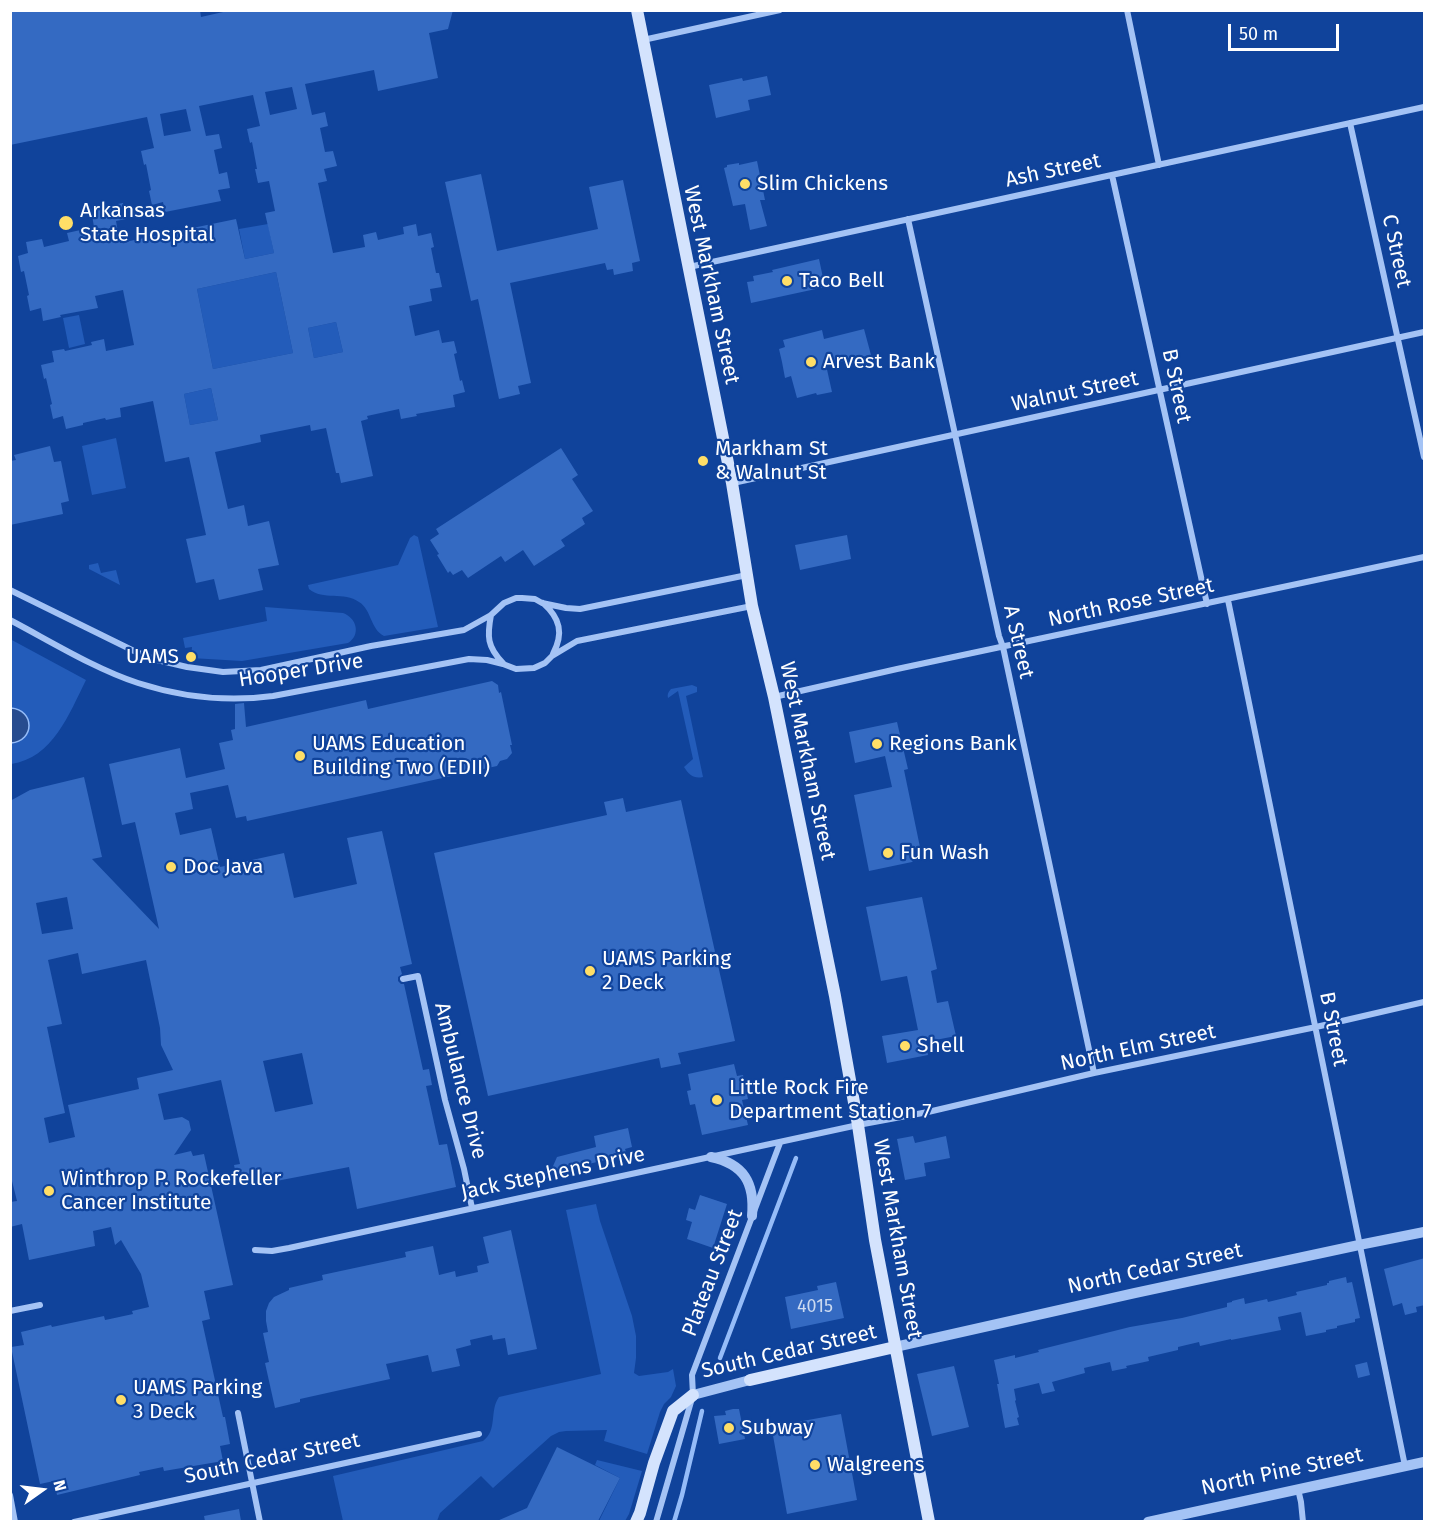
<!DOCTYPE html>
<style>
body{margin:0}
#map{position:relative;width:1435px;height:1532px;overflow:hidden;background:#10439b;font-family:"Fira Sans",sans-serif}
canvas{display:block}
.frame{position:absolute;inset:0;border:12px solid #fff;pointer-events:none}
.north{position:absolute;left:12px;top:1460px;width:60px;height:60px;-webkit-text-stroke:4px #10439b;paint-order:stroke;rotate:76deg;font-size:16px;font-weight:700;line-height:24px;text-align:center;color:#fff}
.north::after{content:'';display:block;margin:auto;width:21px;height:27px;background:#fff;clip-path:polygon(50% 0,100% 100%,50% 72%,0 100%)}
.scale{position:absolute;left:1228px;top:24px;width:111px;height:27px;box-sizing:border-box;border:3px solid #fff;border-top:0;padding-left:8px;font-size:18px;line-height:21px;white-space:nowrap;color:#fff;-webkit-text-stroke:4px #10439b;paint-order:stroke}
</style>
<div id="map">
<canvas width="1435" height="1532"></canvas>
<div class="frame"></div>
<div class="north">N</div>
<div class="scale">50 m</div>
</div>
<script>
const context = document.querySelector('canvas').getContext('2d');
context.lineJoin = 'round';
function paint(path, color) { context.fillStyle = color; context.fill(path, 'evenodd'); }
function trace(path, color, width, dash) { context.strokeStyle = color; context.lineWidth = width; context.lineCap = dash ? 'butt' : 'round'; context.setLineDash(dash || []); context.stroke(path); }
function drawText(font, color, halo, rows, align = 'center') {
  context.font = font + ' "Fira Sans",sans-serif'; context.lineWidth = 4.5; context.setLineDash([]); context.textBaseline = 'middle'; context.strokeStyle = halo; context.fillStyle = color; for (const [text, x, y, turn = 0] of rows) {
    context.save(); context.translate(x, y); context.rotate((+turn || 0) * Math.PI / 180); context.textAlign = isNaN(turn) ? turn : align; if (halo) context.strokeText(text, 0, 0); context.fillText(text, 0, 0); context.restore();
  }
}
const green = new Path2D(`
 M268,224L274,253L245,259L239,229Z
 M276,272L293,353L213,369L197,289Z
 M79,315L85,344L69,348L63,318Z
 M336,322L343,352L314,358L308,328Z
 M211,388L218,420L190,425L184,394Z
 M116,438L126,488L92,495L82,446Z
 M414,535L418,537L438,627L384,636C370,629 372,610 359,602C344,591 323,601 309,589L308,585L398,565L410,538Z
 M98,563L101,573L116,570L120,585L89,569V565Z
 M265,607L343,613C357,618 361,635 348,643L242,661L191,658L192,647L185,648L183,638L267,621Z
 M10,639L86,680C69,714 53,758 11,764V743H14L27,718L19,710L11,708Z
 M692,685L697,687V692L686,696L703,777C694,779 689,775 684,767L693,759L678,691L668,698C667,695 668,692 671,689Z
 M596,1204L600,1221L632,1316L636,1336V1358L634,1373L639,1376L668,1372L673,1369L676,1386L671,1397L664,1404L660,1412L647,1454L604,1441L607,1430L566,1431L559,1432L551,1436L493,1488L481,1476L440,1513L437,1521H343L333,1476L483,1441C498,1430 489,1411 499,1397L601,1374L566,1210Z
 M597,1460L642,1471L629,1514L625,1521H599L620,1478L595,1465Z`);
const water = new Path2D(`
 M11,708C35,710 35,741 11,743Z`);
const stream = new Path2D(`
 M720,1358L796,1158
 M674,1522L682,1495L702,1411`);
const building = new Path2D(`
 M10,10H200L201,17L232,10H453L448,29L429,33L438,78L378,91L374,70L305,84L312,115L325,112L328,126L320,128L325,152L333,151L337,166L324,169L327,181L318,183L333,253L365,247L363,235L376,232L378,240L404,234L403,227L416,224L418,236L431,233L434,247L431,248L436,273H439L442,287L430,289L432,301L409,306L415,336L439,330L442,343L454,341L457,353L454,354L460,381L462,380L465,392L453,395L455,407L416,414L417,416L401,419L399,409L367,416L368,419L361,421L373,476L341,483L339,473H336L326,428L311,431L310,425L260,435L261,442L215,452L228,509L244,505L248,526L269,521L279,565L258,569L263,590L219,600L214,579L196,583L186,539L206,535L189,457L165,462L153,401L120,408L121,417L106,420L105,418L83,423V425L66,429L63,416L53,419L50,405L52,404L46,378L44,379L41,365L54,362L52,351L64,349L65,351L92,345L91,342L104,339L106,351L134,345L123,290L95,296L98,308L60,315L61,317L43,321L41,308L30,311L27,296L29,295L24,271L21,272L18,256L28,253L26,242L42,239L44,247L69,241L67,233L94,227L91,209L123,203L126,219L116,221L120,243L236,219L245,259L274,253L265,213L275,211L269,181L258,183L255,169H257L252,142L250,143L247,129L260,126L253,95L199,106L206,136L219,134L222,148L214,150L219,174L227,172L230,188L218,190L221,201L165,212L163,202L152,205L149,191L151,190L146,164L144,165L141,151L154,148L147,117L10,145ZM292,87L297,109L270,115L265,92ZM186,109L191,131L164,136L160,114ZM276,272L293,353L213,369L197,289ZM336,322L343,352L314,358L308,328ZM211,388L218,420L190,425L184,394Z
 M767,76L771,95L748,100L750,110L716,118L709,85L742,78L743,81Z
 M757,161L765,200H760L767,226L750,230L745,204L733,206L724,168L727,167V165L739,163V165Z
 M481,174L497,251L598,229L589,187L623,180L640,261L632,263L633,271L614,275L613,269L607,270L605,263L510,283L531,383L518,386L520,394L499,399L478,299L471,301L445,182Z
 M819,259L825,287L751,303L747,282L754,281L753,276L773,272L772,270Z
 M864,329L871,355L826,365L832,392L817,395L816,393L797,398L791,376L785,378L782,362L779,349L785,347L783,340L822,330L824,339Z
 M50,446L54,462L61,461L69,501L61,503L63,514L10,525V461L16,460L14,455Z
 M561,448L578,475L572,479L593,511L582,518L585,524L561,540L565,546L534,566L523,550L505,562L501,556L468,578L462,570L453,575L450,571L448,573L437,555L439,554L430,540L439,534L436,529Z
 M847,535L851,559L800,570L795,545Z
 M492,681L498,685L499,693L501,692L512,745H510L512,753L507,759L500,761L497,766L247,821L246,816L236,818L228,785L190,793L193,809L175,813L180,835L211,828L220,867L284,853L294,898L357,884L347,838L382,831L412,964L400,967L402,974L398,977V981L401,984H404L423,1070L429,1069L432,1085L426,1086L439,1145L447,1144L456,1187L357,1209L349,1167L266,1183L265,1178L238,1184L234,1165L240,1164L221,1080L158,1094L164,1120L182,1117L189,1121L191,1130L174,1155L191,1151L193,1156L204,1154L233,1285L204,1291L210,1319L202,1321L223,1417H225L230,1444L220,1446L223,1461L164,1471L163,1467L139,1472L140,1475L57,1495L54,1481L40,1484L11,1347L24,1345L21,1332L51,1325L52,1327L104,1316L105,1320L110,1319L133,1314L132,1311L149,1307L141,1274L121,1240L115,1245L111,1227L93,1231L95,1246L29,1260L22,1224L10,1227V1202L17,1201L10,1173V801L30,790L84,777L102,857L92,859L159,929L135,822L122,825L109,764L180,748L186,778L225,769L219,743L233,740L231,730L235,729V704L244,703L246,727L366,700L368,709ZM67,897L73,929L42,934L36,903ZM78,953L82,974L146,960L160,1028L161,1045L173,1070L137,1078L139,1089L68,1105L75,1137L49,1143L44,1118L65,1113L47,1027L62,1024L48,960ZM302,1053L313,1104L275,1112L263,1061Z
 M897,722L908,769L904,770L921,852L912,862L869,871L854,795L892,787L885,756L855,763L849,732Z
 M623,798L626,812L681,800L735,1041L678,1053L681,1064L661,1068L659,1058L488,1096L434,853L607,815L604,802Z
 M922,897L937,969L931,971L937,1003L948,1001L956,1036L925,1042L928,1055L887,1063L882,1036L918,1030L907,976L881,981L866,907Z
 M734,1064L737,1076L743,1075L748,1099L742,1100L748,1125L702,1135L695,1104L690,1105L687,1091L691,1090L688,1074Z
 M628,1128L632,1147L625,1149L627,1155L550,1173L557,1157L596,1147L594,1136Z
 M913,1136L915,1143L946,1136L950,1158L924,1163L926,1176L905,1180L897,1139Z
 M700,1195L727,1204L713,1248L687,1239L692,1222L686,1220L689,1208L695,1210Z
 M511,1230L537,1349L508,1355L505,1338L493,1340L492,1335L470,1340L471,1345L456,1349L460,1366L432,1372L428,1355L386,1364L390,1379L300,1399V1402L275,1408L265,1363L269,1362L263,1333L268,1332L266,1321V1311L269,1303L274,1297L289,1290V1288L323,1280L322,1275L406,1257L405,1252L433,1246L439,1275L455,1271L456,1277L478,1272L477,1266L489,1263L483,1237Z
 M1425,1258V1305L1416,1307L1417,1312L1405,1315L1402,1303L1393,1306L1384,1269Z
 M1346,1277L1347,1283L1352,1282L1360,1318L1355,1319V1322L1337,1326V1328L1326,1330V1332L1306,1336L1301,1312L1278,1317L1281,1330L1231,1340V1339L1200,1346L1199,1342L1178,1347V1350L1148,1357L1149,1361L1126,1366L1127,1368L1112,1371L1110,1362L1084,1368L1085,1373L1052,1382L1055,1391L1042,1394L1039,1383L1014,1389L1016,1400L1015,1401L1019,1417L1017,1418L1019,1425L1005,1428L997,1384H999L994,1360L1015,1355V1358L1039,1352L1038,1350L1130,1327L1182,1318L1227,1307V1303L1232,1302V1301L1244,1298L1245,1304L1267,1299L1268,1302L1297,1295L1296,1292L1327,1285V1283H1329V1281Z
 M836,1282L844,1318L791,1329L785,1297L818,1290L817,1286Z
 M1367,1362L1370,1375L1358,1378L1355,1365Z
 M954,1366L969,1427L932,1436L917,1374Z
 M733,1409H739L745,1439L719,1444L714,1416L726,1415L725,1411Z
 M841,1414L857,1500L787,1514L772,1430L775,1426Z
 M557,1447L620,1478L598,1521H497L527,1508Z
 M239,1509L241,1521H205L204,1516Z`);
const minor = new Path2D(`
 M1127,10L1159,165
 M643,40L780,10
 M1350,123L1424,457
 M1112,175L1207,604
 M908,219L999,636L1003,647L1094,1073
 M689,267L1424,107
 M733,483L1424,332
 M10,590L134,651L157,660L187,667L223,672L261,670L371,646L464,630L491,615L504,603L516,598H522L535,599L542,603L566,608L580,609L747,575
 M1228,600L1405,1466
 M543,603C560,618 564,633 553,654
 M491,615C487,636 487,647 503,663
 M10,620C50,641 95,669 138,683C181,697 227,702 273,696L469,659L487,660L503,664L516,669L534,668L545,663L552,656L577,641L752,606
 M774,697L897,669L1424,557
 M403,979L418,976L445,1100L464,1169L472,1208
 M255,1250L272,1251L289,1248L858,1125L928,1112L1094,1073L1316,1027L1424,1002
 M10,1311L40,1305
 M238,1413L260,1522
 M1298,1489L1301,1502L1303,1522
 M10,1495L15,1522
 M74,1522L479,1434
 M656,1522L693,1395L692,1375L780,1143`);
const tertiary = new Path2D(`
 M711,1157C744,1164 755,1183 752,1216
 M895,1347L1135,1293L1359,1245L1424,1232
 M693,1395L750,1380
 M1148,1522L1424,1462`);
const secondary = new Path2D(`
 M637,10L732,483L752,606L774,697L835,996L858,1125L875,1240L929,1522
 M750,1380L895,1347
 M636,1522L640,1513L654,1463L673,1411L693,1395`);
const markers = [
 [745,184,6,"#ffde67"],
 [66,223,8,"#ffde67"],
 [787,281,6,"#ffde67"],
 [811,362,6,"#ffde67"],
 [703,461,6,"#ffde67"],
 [191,657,6,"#ffde67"],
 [877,744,6,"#ffde67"],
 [300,756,6,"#ffde67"],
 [888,853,6,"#ffde67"],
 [171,867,6,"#ffde67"],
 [590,971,6,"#ffde67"],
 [905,1046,6,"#ffde67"],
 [717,1100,6,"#ffde67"],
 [49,1191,6,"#ffde67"],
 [121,1400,6,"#ffde67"],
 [729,1428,6,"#ffde67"],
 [815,1465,6,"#ffde67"]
];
const numberNames = [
 ["4015",815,1307]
];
const streetNames = [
 ["Ash Street",1053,171,-12],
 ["C Street",1396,251,78],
 ["West Markham Street",711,285,78],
 ["B Street",1176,386,78],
 ["Walnut Street",1075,392,-12],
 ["North Rose Street",1131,603,-12],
 ["A Street",1018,642,77],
 ["Hooper Drive",301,671,-9],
 ["West Markham Street",807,761,78],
 ["B Street",1333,1029,79],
 ["North Elm Street",1138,1048,-12],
 ["Ambulance Drive",460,1081,76],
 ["Jack Stephens Drive",553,1174,-12],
 ["West Markham Street",897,1239,80],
 ["North Cedar Street",1155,1269,-12],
 ["Plateau Street",713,1273,-69],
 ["South Cedar Street",789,1352,-13],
 ["South Cedar Street",272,1459,-12],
 ["North Pine Street",1282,1472,-12]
];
const poiNames = [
 ["Slim Chickens",757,184],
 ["Arkansas",80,211],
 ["State Hospital",80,235],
 ["Taco Bell",799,281],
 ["Arvest Bank",823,362],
 ["Markham St",715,449],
 ["& Walnut St",715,473],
 ["UAMS",179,657,"right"],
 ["UAMS Education",312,744],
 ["Building Two (EDII)",312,768],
 ["Regions Bank",889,744],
 ["Fun Wash",900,853],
 ["Doc Java",183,867],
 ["UAMS Parking",602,959],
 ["2 Deck",602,983],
 ["Shell",917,1046],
 ["Little Rock Fire",729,1088],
 ["Department Station 7",729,1112],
 ["Winthrop P. Rockefeller",61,1179],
 ["Cancer Institute",61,1203],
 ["UAMS Parking",133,1388],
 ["3 Deck",133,1412],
 ["Subway",741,1428],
 ["Walgreens",827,1465]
];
paint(green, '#235cba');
paint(water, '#274c8f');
trace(water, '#95bcf8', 1.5);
trace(stream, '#95bcf8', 4.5);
paint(building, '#346ac2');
trace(minor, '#a4c3f5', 6);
trace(tertiary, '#a4c3f5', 10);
trace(secondary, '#d4e3fd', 12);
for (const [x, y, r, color] of markers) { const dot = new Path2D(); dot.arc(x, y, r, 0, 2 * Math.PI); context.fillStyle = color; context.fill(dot); trace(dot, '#10439b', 2); }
drawText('18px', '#ccdaf0', null, numberNames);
drawText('21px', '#fff', '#10439b', streetNames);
drawText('21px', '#fff', '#10439b', poiNames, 'left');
</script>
